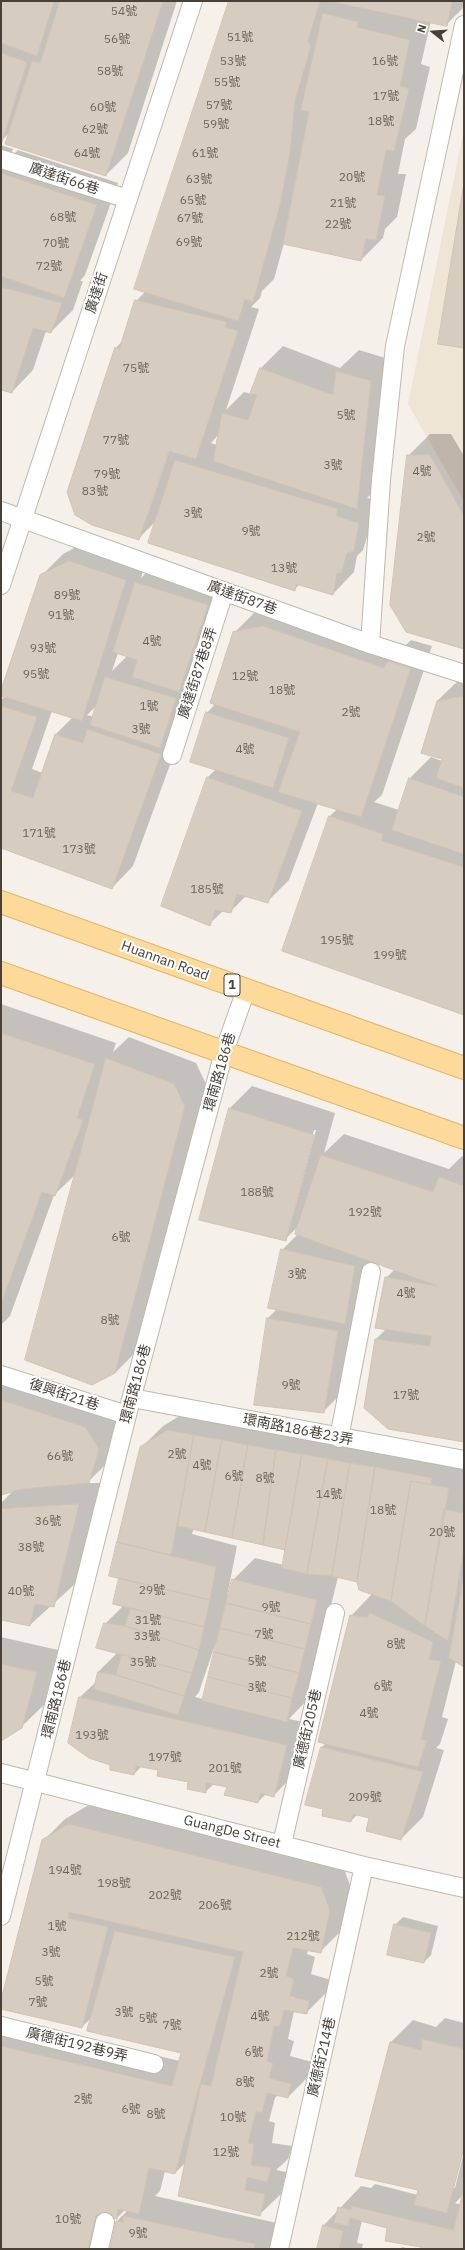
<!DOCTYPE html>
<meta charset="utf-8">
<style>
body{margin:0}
#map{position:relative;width:465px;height:2250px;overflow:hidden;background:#f5f1ea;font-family:"IBM Plex Sans",sans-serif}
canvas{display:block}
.frame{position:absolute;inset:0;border:2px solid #494138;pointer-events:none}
.north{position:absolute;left:413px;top:12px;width:40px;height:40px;-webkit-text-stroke:3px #fff;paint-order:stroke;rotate:287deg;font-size:11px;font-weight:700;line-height:16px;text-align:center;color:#494138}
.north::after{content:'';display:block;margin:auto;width:14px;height:18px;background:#494138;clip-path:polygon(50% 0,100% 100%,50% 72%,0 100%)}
</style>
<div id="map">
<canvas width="465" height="2250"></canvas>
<div class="frame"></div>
<div class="north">N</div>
</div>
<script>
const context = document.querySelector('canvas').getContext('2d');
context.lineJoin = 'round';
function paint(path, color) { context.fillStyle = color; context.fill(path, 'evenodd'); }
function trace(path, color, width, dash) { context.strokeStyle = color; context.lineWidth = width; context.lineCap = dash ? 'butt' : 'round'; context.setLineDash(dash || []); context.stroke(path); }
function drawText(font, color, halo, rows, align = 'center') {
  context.font = font + ' "IBM Plex Sans","Noto Sans TC",sans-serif'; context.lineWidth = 4; context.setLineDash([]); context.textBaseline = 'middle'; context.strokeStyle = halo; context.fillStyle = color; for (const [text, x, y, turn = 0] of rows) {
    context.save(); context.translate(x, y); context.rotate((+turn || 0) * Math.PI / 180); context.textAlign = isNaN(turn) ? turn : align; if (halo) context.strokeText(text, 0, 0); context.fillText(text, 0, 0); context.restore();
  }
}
const education = new Path2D(`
 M464,129V502L408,404Z`);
const shadow = new Path2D(`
 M1,1H177L128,153L106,175L10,132L1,141Z
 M230,1H464V7L447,24L431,21L421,64L430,67L416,129L405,139L398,174H406L397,217L385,229L383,238L361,260L284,243L274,279L262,291L260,298L251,307L259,309L226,410L244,392L251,394L261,368L283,346L340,368L359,350L392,360L379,486L367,498L380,501L375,528L367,537L363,550L357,556L354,572L333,594L300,584L295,589L156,521L139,538L116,348L123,340L136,301L145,292ZM219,434L217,445L211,443ZM169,446H171L148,514H146Z
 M1,145L13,149L9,159L18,150L118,183L85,275L80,281H83L73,310L51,332L46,331L33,370L12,392L1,389Z
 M430,434H451L464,456V647L408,456Z
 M91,539L147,558L141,578L158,561L229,584L182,732L133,866L112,888L1,847V700L5,696L1,694L41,576L63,554ZM118,653L127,656L112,671ZM98,704L94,717L87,715ZM52,711L73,717L56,734L43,773L32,769Z
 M285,605L405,646L411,640L432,646L382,795L374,802L399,810L409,779L431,757L442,761L437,701L459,680L464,679V1014L283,950L330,816L337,809L318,803L289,880L267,902L246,896L230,912L223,911L209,924L162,906L208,777L216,769L207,713L215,704L234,633L256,611Z
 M1,1004L116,1043L113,1052L129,1037L196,1063L206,1084L137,1351L115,1373L76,1174L54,1195L10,1316L1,1325Z
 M252,1086L335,1113L324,1153L344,1134L449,1169L462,1156L464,1157V1441L376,1339L386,1329V1278L395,1269L373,1261L366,1301L345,1390L323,1412L256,1404L268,1318L277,1309L282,1250L298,1234L299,1226L285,1239L201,1220L230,1108ZM314,1130H316L293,1216H291Z
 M1,1371L106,1406L120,1427L110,1460L87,1483H100L75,1584L30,1625L1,1619V1503L14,1490L1,1494Z
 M191,1409L464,1465V1666L456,1661L442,1717L448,1719L440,1744L436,1748L444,1750L423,1817L401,1839L370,1817L358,1814L351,1821L324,1809L306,1805L322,1747L326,1743L351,1616L372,1594L358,1581L338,1577L308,1699L289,1719L308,1723L295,1774L273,1796L266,1794L258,1802L228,1786L214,1784L205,1792L189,1781L159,1769L142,1766L134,1774L69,1743L80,1697L97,1681L98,1672L118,1652L105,1624L124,1605L121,1577L110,1575L141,1448L163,1426ZM194,1528L287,1549L284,1565L255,1558L233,1580L229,1596H227L237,1546L192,1534ZM216,1642L217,1643L203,1699L195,1697L199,1692Z
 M1,1637L58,1650L44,1705L21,1727L1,1740Z
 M92,1803L343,1866L351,1888L342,1930L320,1952L308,1949L307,1954L315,1957L311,1974L331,1980L328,1991L306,2013L294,2011L288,2039L294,2041L290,2056L312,2062L310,2075L288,2097L279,2094L275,2098L269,2121L275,2123L272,2143L292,2146L288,2159L276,2170L286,2172L281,2194L259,2215L186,2162L175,2173L165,2171L160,2191L155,2196L277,2223L271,2249H111L117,2221L128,2210H125L117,2218L111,2217L104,2249H1V2036L14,2023L180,2061L182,2052L93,2016L82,2027L1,2008L43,1841L65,1819Z
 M403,1917L438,1926L431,1955L424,1962L395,1925Z
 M445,2018L464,2023V2144L453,2188H455L464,2152V2249H422V2247L388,2227L362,2220L357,2243L363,2244L362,2249H318L324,2225L361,2186L371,2188L375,2184L418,2195L420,2189L356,2175L391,2042L413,2020L436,2027ZM463,2195L461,2205L455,2203Z
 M402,2247L410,2249H400Z`);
const building = new Path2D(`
 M1,1H54L37,56L1,43Z
 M60,1H163L106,176L5,144L32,61L40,63Z
 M229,1H320L308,41L311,46L295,101L290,153L280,205L253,302L245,299L238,321L134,289Z
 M329,1H452L447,26Z
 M323,13L358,22L357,27L410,40L400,86L409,89L394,151L386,150L377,195L385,196L376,240L366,239L361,261L283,244L309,112L301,110Z
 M1,53L27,62L2,142H1Z
 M1,173L97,205L64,298L1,276Z
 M464,183V348L438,344Z
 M1,287L62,303L51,333L33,328L12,393L1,390Z
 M135,300L227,322L225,327L238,331L196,459L169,451L139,540L92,525L75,515L67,492L115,347L119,349Z
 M260,368L333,395L336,371L371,381L357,509L213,461L222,413L248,420L257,395L250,394Z
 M407,455H430L464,516V649L406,632L390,605Z
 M175,460L338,509L336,516L359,523L354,551L347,553L341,573H337L333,595L296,584L295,591L148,543Z
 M69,561L126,580L82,721L1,696V690L40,575Z
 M135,582L208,605L179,692L132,677L137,660L113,652Z
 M263,626L384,668L388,661L411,668L361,817L278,792L300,732L210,703L233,632Z
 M105,677L176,698L160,748L90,725Z
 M464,696V788L436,778L442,759L421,753L437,701Z
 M1,706L37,717L11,791L33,798L55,734L83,743L87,729L161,754L112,889L1,848Z
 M206,712L289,738L273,788L190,762Z
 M207,777L302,811L268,903L237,894L231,913L215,910L210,926L161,906Z
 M409,778L464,797V854L392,830Z
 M329,816L383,834L382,841L464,867V1015L282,951Z
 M1,1033L95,1064L77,1118L83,1120L55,1196L42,1192L1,1304Z
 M106,1058L174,1084L185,1106L115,1373L92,1385L25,1360Z
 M229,1108L314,1135L286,1241L199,1220Z
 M321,1155L433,1192L439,1177L464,1186V1442L388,1429L364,1408L375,1339L430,1346L431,1336L375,1328L385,1277L438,1286L295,1234Z
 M281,1249L355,1266L345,1324L268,1308Z
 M267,1318L338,1331L324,1413L254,1405Z
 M1,1400L85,1427L99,1449L89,1483L22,1489L1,1495Z
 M168,1430L194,1435L171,1555L117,1542L140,1447Z
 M194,1435L222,1440L205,1532L178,1526Z
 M222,1440L248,1445L232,1538L205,1532Z
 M248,1445L276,1450L263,1545L232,1538Z
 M276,1450L302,1454L285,1550L263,1545Z
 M302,1454L328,1459L307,1574L282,1568Z
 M328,1459L350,1463L332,1576L307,1574Z
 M350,1463L375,1467L357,1582L332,1576Z
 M375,1467L432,1478L431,1485L411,1481L391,1601L359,1590L357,1582Z
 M411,1481L449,1488L425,1626L391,1601Z
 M79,1504L54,1607L35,1604L30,1626L1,1620V1509Z
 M444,1509L464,1513V1549L448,1641L425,1626Z
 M117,1542L216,1567L210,1600L109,1576Z
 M464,1575V1667L449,1658Z
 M119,1578L210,1600L204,1627L113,1604Z
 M232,1579L317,1600L311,1624L226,1603Z
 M226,1603L311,1624L305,1649L220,1628Z
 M131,1608L204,1627L199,1650L125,1626Z
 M370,1613L433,1642L429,1659L441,1661L421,1739L427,1741L418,1767L318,1742L350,1615L367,1617Z
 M104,1623L125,1626L199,1650L192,1673L96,1648Z
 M220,1628L305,1649L299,1673L214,1652Z
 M214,1652L299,1673L292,1698L208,1677Z
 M122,1654L192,1673L184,1696L116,1675Z
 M1,1664L37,1672L22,1728L1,1741Z
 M98,1672L116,1675L184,1696L178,1715L94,1689Z
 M208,1677L292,1698L287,1722L202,1701Z
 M79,1697L287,1745L274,1797L260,1793L258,1803L224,1795L227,1787L206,1783V1793L187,1789L188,1782L157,1776L158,1770L136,1766L134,1775L110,1770V1765L89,1758L68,1743Z
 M321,1747L423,1772L401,1840L366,1831L369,1818L353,1814L351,1822L322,1816L323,1809L305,1805Z
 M69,1824L321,1887L330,1910L321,1953L293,1948L286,1976L294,1979L290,1996L309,2001L307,2014L284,2010L280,2026H274L267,2061L273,2063L269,2078L291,2084L288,2098L267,2093L262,2113L256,2111L248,2143L254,2144L251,2165L271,2168L267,2182L247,2177L245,2190L265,2194L260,2216L178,2196L201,2084L211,2086L243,1952L69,1912L68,1918L108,1927L82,2028L1,2009V2000L42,1840Z
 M394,1924L431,1933L424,1963L387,1955Z
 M115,1931L235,1957L175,2174L149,2168L139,2214L118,2209L117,2219L96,2215L88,2249H1V2046L172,2086L181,2053L87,2031Z
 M422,2039L464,2049V2148L447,2213L414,2205L418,2190L355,2176L390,2042L421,2050Z
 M464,2188V2249H421V2247L385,2241L387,2228L350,2218L348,2226L334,2223L338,2207L351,2210L352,2206L453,2230Z
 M124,2216L255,2244L254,2249H110L116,2221L123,2222Z
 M323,2225L343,2231L339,2249H317Z`);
const service = new Path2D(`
 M1,159L128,199
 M1,511L370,644L464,674
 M1,585L193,1
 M370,644L381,480L395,346L464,25
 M172,755L224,592
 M1,1375L127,1415
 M132,1398L464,1460
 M339,1438L371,1272
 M1,1773L364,1866L464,1888
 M282,1844L335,1613
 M1,1916L127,1415L224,1052L246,990
 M1,2026L154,2064
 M99,2249L105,2222
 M279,2249L364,1866`);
const primary = new Path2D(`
 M1,902L464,1068
 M1,973L464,1138`);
const numberNames = [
 ["54號",124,12],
 ["51號",240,38],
 ["56號",117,40],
 ["53號",233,62],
 ["16號",385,62],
 ["58號",110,72],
 ["55號",227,83],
 ["17號",386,97],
 ["57號",219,106],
 ["60號",103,108],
 ["18號",381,122],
 ["59號",216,125],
 ["62號",95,130],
 ["64號",87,154],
 ["61號",205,154],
 ["20號",352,178],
 ["63號",199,180],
 ["65號",193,201],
 ["21號",343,204],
 ["68號",63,218],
 ["67號",190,219],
 ["22號",338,225],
 ["69號",189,243],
 ["70號",56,244],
 ["72號",49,267],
 ["75號",136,369],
 ["5號",346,416],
 ["77號",116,441],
 ["3號",333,466],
 ["4號",422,472],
 ["79號",107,475],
 ["83號",95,492],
 ["3號",193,514],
 ["9號",251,532],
 ["2號",426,538],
 ["13號",284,569],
 ["89號",67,596],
 ["91號",61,616],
 ["4號",152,642],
 ["93號",43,649],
 ["95號",36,675],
 ["12號",245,677],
 ["18號",282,691],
 ["1號",149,707],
 ["2號",351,713],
 ["3號",141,730],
 ["4號",245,750],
 ["171號",39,834],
 ["173號",79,850],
 ["185號",207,890],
 ["195號",337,941],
 ["199號",390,956],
 ["188號",257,1193],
 ["192號",365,1213],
 ["6號",121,1238],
 ["3號",297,1275],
 ["4號",406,1294],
 ["8號",110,1321],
 ["9號",291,1386],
 ["17號",406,1396],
 ["2號",177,1455],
 ["66號",60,1457],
 ["4號",202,1466],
 ["6號",234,1477],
 ["8號",265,1479],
 ["14號",329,1495],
 ["18號",383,1511],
 ["36號",48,1522],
 ["20號",442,1533],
 ["38號",31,1548],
 ["29號",152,1591],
 ["40號",21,1592],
 ["9號",271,1608],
 ["31號",148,1621],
 ["7號",264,1635],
 ["33號",147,1637],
 ["8號",396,1645],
 ["5號",257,1662],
 ["35號",143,1663],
 ["6號",383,1687],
 ["3號",257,1688],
 ["4號",369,1714],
 ["193號",92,1736],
 ["197號",165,1758],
 ["201號",225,1769],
 ["209號",365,1798],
 ["194號",65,1871],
 ["198號",114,1884],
 ["202號",165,1896],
 ["206號",215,1906],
 ["1號",57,1927],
 ["212號",303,1937],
 ["3號",51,1953],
 ["2號",269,1974],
 ["5號",44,1982],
 ["7號",38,2003],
 ["3號",124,2013],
 ["4號",260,2017],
 ["5號",148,2019],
 ["7號",172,2026],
 ["6號",254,2053],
 ["8號",245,2083],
 ["2號",83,2100],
 ["6號",131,2110],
 ["8號",156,2115],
 ["10號",233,2118],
 ["12號",226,2153],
 ["10號",68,2220],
 ["9號",138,2234]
];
const shields = [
 [232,985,16]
];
const shieldNames = [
 ["1",232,985]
];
const streetNames = [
 ["廣達街66巷",64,179,18],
 ["廣達街",97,293,-72],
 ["廣達街87巷",242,598,20],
 ["廣達街87巷8弄",198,673,-72],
 ["Huannan Road",165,961,20],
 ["環南路186巷",220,1072,-74],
 ["環南路186巷",136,1384,-75],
 ["復興街21巷",64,1395,18],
 ["環南路186巷23弄",298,1430,11],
 ["環南路186巷",57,1699,-76],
 ["廣德街205巷",308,1729,-77],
 ["GuangDe Street",232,1832,14],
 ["廣德街192巷9弄",77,2045,14],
 ["廣德街214巷",322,2057,-77]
];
paint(education, '#eee5d4');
paint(shadow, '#0003');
paint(building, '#d6ccbf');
trace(building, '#d1c3b2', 1);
trace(service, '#c0b8ac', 20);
trace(primary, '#e4b669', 24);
trace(service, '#fff', 18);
trace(primary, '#fdda9a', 22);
drawText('12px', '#6c645a', null, numberNames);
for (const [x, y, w] of shields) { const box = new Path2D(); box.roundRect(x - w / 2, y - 11, w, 22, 3); context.fillStyle = '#fff'; context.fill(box); trace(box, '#494138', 1); }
drawText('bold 13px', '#494138', null, shieldNames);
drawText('14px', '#494138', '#fff', streetNames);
</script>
